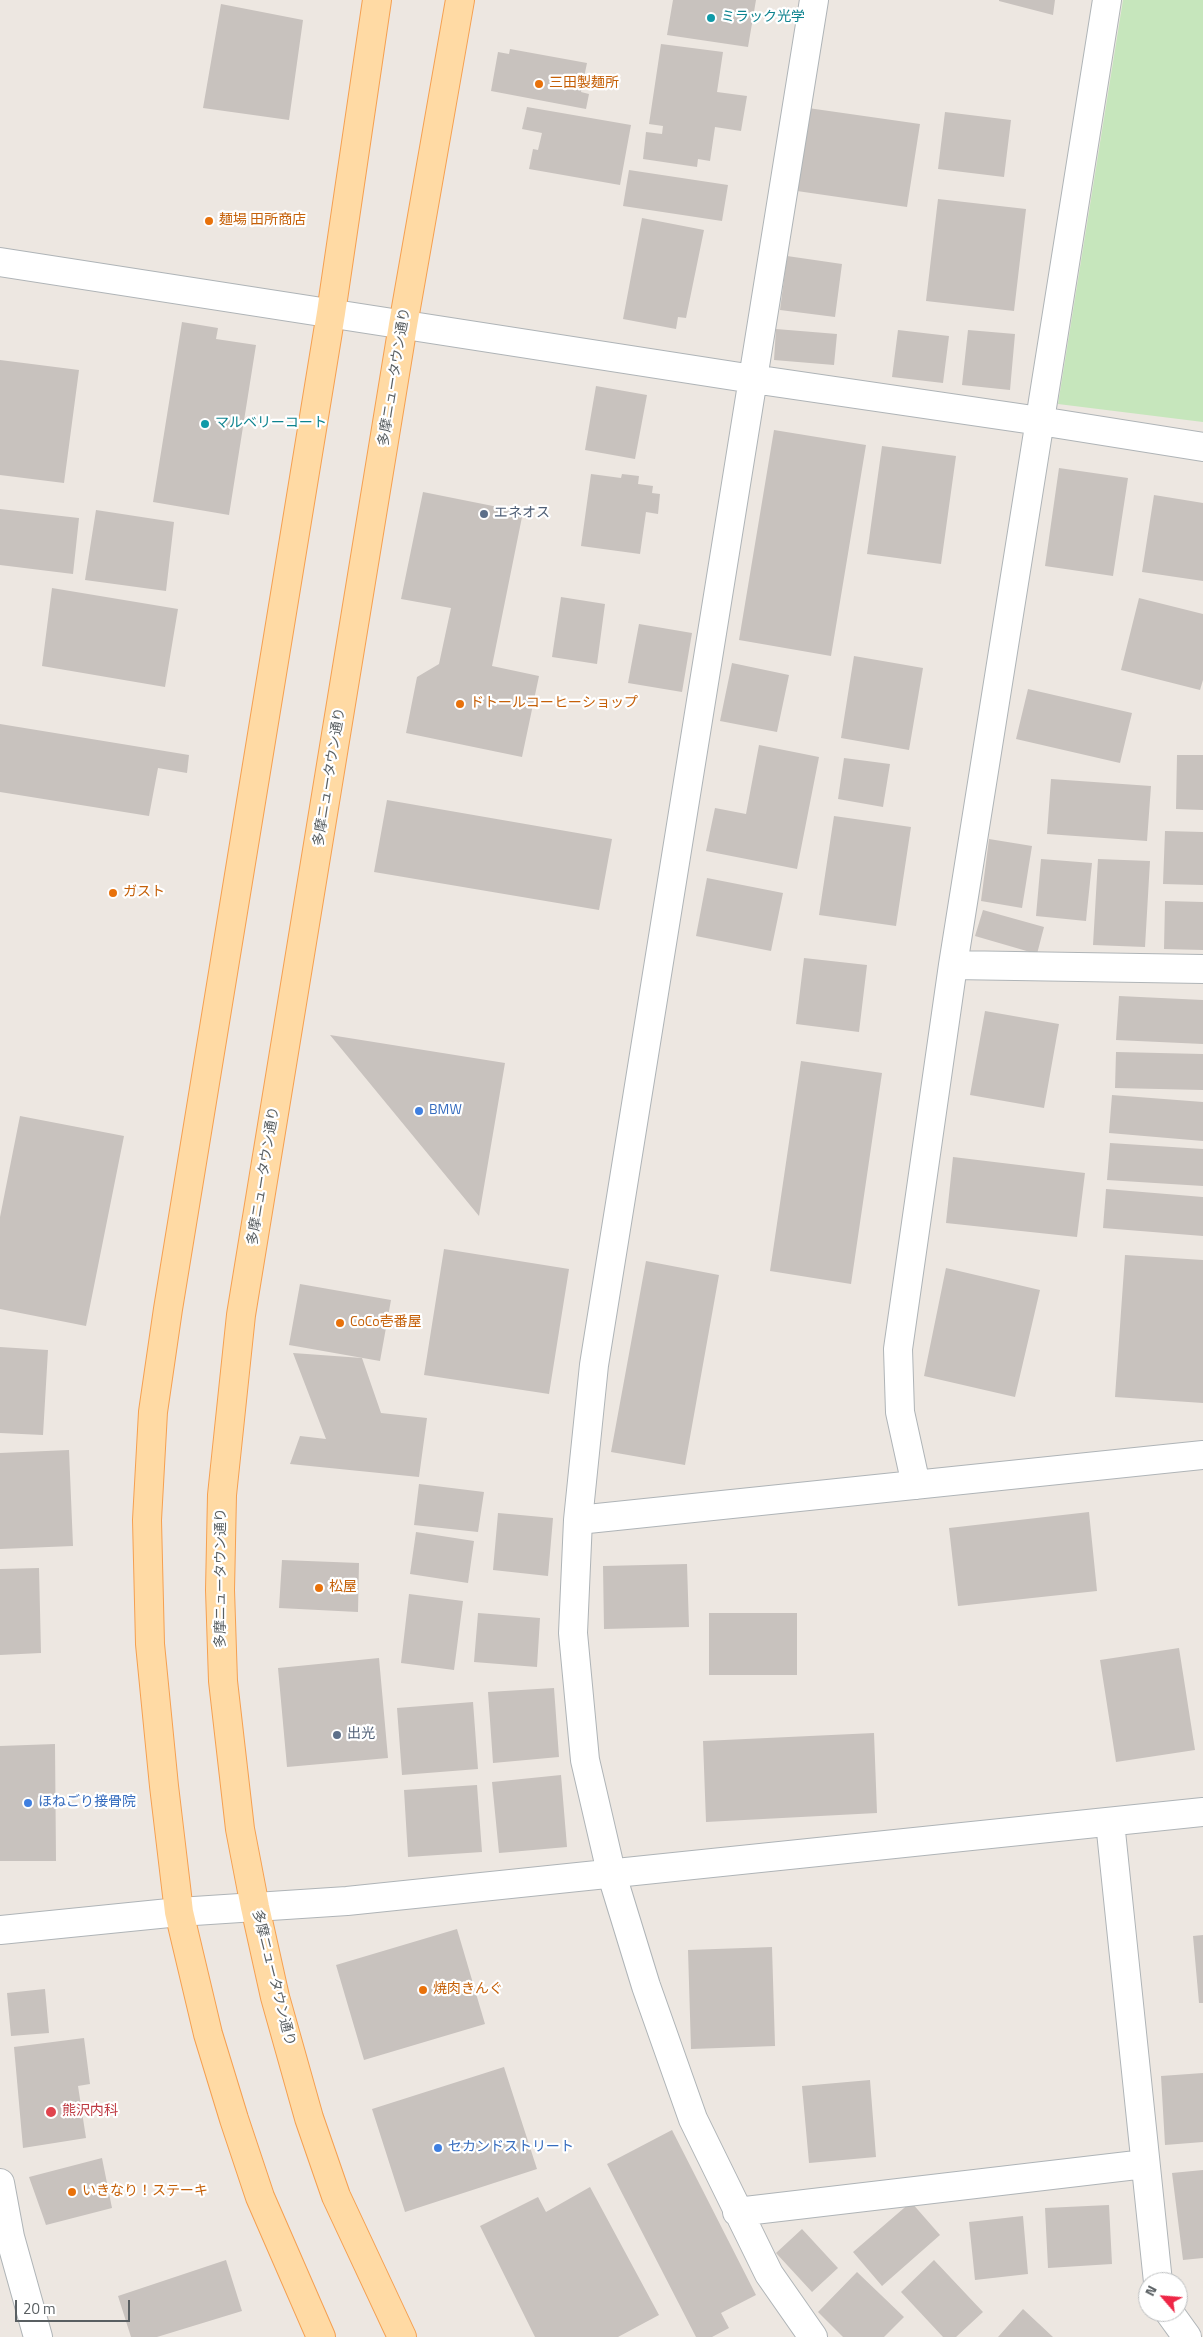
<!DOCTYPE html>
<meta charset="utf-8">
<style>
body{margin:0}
#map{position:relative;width:1203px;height:2337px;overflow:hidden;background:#ede7e1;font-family:"Titillium Web",sans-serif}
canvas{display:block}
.north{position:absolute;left:1138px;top:2272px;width:50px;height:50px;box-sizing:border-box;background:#fff;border:1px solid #bdbfc0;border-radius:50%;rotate:297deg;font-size:14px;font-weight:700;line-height:20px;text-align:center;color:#595f62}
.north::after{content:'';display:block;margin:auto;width:18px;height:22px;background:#ee2646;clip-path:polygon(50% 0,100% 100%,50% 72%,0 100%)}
.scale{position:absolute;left:15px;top:2300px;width:115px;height:22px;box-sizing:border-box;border:2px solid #595f62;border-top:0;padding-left:6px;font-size:15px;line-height:18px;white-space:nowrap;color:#595f62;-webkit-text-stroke:4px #fff;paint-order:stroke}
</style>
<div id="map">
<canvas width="1203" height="2337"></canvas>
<div class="north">N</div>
<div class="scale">20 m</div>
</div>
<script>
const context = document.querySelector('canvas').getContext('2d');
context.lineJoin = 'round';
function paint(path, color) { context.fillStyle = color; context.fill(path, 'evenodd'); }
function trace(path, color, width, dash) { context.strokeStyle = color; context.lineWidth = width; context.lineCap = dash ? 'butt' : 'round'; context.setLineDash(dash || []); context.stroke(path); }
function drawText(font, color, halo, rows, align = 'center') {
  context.font = font + ' "Titillium Web","Noto Sans JP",sans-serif'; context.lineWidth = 4.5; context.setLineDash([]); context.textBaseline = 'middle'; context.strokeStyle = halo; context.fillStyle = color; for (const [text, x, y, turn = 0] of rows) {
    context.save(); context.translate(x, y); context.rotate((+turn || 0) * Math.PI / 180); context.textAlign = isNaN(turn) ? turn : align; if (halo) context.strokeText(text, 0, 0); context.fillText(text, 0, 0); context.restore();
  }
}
const green = new Path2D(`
 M1123,0H1203V422L1058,404Z`);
const building = new Path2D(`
 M673,0H756L748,47L667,35Z
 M999,0H1055L1053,15L999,1Z
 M221,4L303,20L289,120L203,108Z
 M661,44L723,52L717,92L747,96L741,131L715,127L710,161L698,159L697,167L643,159L646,132L662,134L663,126L649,124Z
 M510,49L587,63L581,92L589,94L586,109L491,91L498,52L509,54Z
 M527,107L631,125L620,185L529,169L533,149L538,150L542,133L522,129Z
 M808,108L920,124L907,207L797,191Z
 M945,112L1011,120L1004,177L938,169Z
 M629,170L728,185L722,221L623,206Z
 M938,199L1026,209L1014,311L926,301Z
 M642,218L704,230L686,318L678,317L676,329L623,319Z
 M787,256L842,264L835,317L780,310Z
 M182,322L218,328L216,339L256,345L229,515L153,502Z
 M776,329L837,334L834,365L774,360Z
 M898,330L949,336L943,383L892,377Z
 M968,330L1015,334L1010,390L962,385Z
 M0,360L79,370L64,483L0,475Z
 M596,386L647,395L635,459L585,450Z
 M774,430L866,445L831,656L739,640Z
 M882,446L956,456L941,564L867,554Z
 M1059,468L1128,478L1113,576L1045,566Z
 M591,474L621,478L622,474L639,476L638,484L653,486L652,493L660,494L658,514L646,512L640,554L581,546Z
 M423,492L523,512L492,666L539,676L522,757L406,733L417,677L439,664L451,608L401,599Z
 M1154,495L1203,503V581L1142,572Z
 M0,509L79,518L73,574L0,565Z
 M96,510L174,522L166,591L85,580Z
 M52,588L178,609L165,687L42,666Z
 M561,597L605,604L597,664L552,657Z
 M1139,598L1203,614V680L1200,690L1121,670Z
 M639,624L692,633L682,692L628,683Z
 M854,656L923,668L909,750L841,738Z
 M732,663L789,675L777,732L720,721Z
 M1028,689L1132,713L1120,763L1016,739Z
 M0,724L189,755L187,773L158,768L149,816L0,792Z
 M759,745L819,757L797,869L706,851L715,808L746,814Z
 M1177,755H1203V810L1176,809Z
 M844,758L890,764L883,807L838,799Z
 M1051,779L1151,786L1147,841L1047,834Z
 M387,800L612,839L599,910L374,872Z
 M834,816L911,827L896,926L819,915Z
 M1165,831L1203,832V885L1163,884Z
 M989,839L1032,846L1022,908L981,901Z
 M1041,859L1092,863L1086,921L1036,916Z
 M1098,859L1150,861L1145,947L1093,945Z
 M707,878L783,893L771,951L696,936Z
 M1165,901L1203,902V950L1164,949Z
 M983,910L1044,927L1037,954L975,936Z
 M804,958L867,965L859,1032L796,1024Z
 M1119,996L1203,1000V1044L1116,1040Z
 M985,1011L1059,1024L1044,1108L970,1095Z
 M330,1035L505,1063L479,1216Z
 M1116,1052L1203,1054V1090L1115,1088Z
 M801,1061L882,1073L851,1284L770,1271Z
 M1112,1095L1203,1102V1141L1109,1133Z
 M20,1116L124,1136L86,1326L0,1309V1217Z
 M1110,1143L1203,1149V1186L1107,1180Z
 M953,1157L1085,1173L1077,1237L946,1223Z
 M1106,1189L1203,1197V1236L1103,1228Z
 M444,1249L569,1269L549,1394L424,1375Z
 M1125,1255L1203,1260V1403L1115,1397Z
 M646,1261L719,1275L685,1465L611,1452Z
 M946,1268L1040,1290L1015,1397L924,1376Z
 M300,1284L391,1300L380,1361L289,1345Z
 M0,1347L48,1350L43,1435L0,1433Z
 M293,1353L362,1358L381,1413L427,1418L419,1477L290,1464L300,1436L326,1439Z
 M69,1450L73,1546L0,1549V1453Z
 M419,1484L484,1492L478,1532L414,1525Z
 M1089,1512L1097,1591L958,1606L949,1528Z
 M498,1513L553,1518L548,1576L493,1570Z
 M416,1532L474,1541L468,1583L410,1574Z
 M282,1560L359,1563L358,1612L279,1608Z
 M687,1564L689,1627L604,1629L603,1566Z
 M39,1568L41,1653L0,1655V1569Z
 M409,1594L463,1601L454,1670L401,1663Z
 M478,1613L540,1618L537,1667L474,1662Z
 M709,1613H797V1675H709Z
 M1179,1648L1195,1750L1116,1762L1100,1660Z
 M379,1658L388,1758L287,1767L278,1668Z
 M554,1688L559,1757L493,1763L488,1692Z
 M473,1702L478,1769L402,1775L397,1708Z
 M874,1733L877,1813L706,1822L703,1741Z
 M55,1744L56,1861H0V1746Z
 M561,1775L567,1847L499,1853L492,1782Z
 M477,1785L482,1852L408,1857L404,1790Z
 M457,1929L485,2024L364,2060L336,1965Z
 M1203,1935V2003H1199L1193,1936Z
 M772,1947L775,2046L691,2049L688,1950Z
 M45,1989L49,2033L11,2036L7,1993Z
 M84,2038L90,2084L78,2086L86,2138L23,2148L14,2047Z
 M504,2067L537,2169L405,2212L372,2109Z
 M1203,2073V2142L1165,2145L1161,2076Z
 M870,2080L876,2157L809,2163L802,2086Z
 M672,2130L756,2295L721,2313L729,2328L712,2337H696L607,2164Z
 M102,2158L112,2208L46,2225L29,2177Z
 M1203,2170V2258L1183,2260L1172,2173Z
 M590,2187L659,2315L618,2337H535L480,2226L538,2197L546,2212Z
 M911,2202L940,2235L882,2286L853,2252Z
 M1109,2205L1112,2264L1048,2268L1045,2208Z
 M1023,2216L1028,2274L975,2280L969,2222Z
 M802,2229L838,2268L812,2292L776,2253Z
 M226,2260L242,2311L157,2337H131L118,2296Z
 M934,2260L983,2312L956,2337H943L901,2292Z
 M857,2272L904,2317L884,2337H843L818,2312Z
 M1023,2309L1053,2337H998Z`);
const minor = new Path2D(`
 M0,262L753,379L1040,421L1203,447
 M953,965L1203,969
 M916,1485L900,1412L898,1349L953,965L1107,0
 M578,1520L1203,1455
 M1110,1822L1158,2282
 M0,1930L179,1912L347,1901L1203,1812
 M0,2183L10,2237L38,2337
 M737,2212L1145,2164
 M1169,2312L1187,2337
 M813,2337L769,2274L693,2119L646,1986L611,1872L585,1760L573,1633L578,1520L594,1365L814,0`);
const major = new Path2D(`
 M321,2337L260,2197L234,2119L208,2034L179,1912L164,1786L150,1644L147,1520L153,1412L168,1309L331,313L377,0
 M402,2337L336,2196L309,2118L275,1997L255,1907L240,1829L223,1681L220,1590L222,1495L241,1315L403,325L460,0`);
const markers = [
 [711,18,5,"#0f9aa8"],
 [539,84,5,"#e8710a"],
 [209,221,5,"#e8710a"],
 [205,424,5,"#0f9aa8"],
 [484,514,5,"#5c6f8a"],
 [460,704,5,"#e8710a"],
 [113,893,5,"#e8710a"],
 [419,1111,5,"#3f7fe0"],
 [340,1323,5,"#e8710a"],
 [319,1588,5,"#e8710a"],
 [337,1735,5,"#5c6f8a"],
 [28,1803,5,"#3f7fe0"],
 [423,1990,5,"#e8710a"],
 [51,2112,6,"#e0444e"],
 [438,2148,5,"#3f7fe0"],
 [72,2192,5,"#e8710a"]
];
const cultureNames = [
 ["ミラック光学",721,18],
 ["マルベリーコート",215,424]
];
const foodNames = [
 ["三田製麺所",549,84],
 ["麺場 田所商店",219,221],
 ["ドトールコーヒーショップ",470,704],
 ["ガスト",123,893],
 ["CoCo壱番屋",350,1323],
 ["松屋",329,1588],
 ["焼肉きんぐ",433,1990],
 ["いきなり！ステーキ",82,2192]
];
const streetNames = [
 ["多摩ニュータウン通り",395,377,-81],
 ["多摩ニュータウン通り",330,777,-81],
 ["多摩ニュータウン通り",264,1176,-81],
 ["多摩ニュータウン通り",222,1578,-90],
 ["多摩ニュータウン通り",273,1978,76]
];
const serviceNames = [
 ["エネオス",494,514],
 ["出光",347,1735]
];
const shopNames = [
 ["BMW",429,1111],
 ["ほねごり接骨院",38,1803],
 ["セカンドストリート",448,2148]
];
const healthNames = [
 ["熊沢内科",62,2112]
];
paint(green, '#c6e6bc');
paint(building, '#c8c2be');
trace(minor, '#afb4b7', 30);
trace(major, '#f5a051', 30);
trace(minor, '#fff', 28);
trace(major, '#ffdaa4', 28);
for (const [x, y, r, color] of markers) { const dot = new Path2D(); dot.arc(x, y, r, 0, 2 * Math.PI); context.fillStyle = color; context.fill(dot); trace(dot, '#fff', 2); }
drawText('14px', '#0d838f', '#fff', cultureNames, 'left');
drawText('14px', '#c56008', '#fff', foodNames, 'left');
drawText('14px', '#595f62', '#fff', streetNames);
drawText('14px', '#4e5e75', '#fff', serviceNames, 'left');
drawText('14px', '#366cbe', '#fff', shopNames, 'left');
drawText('14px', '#be3a42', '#fff', healthNames, 'left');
</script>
